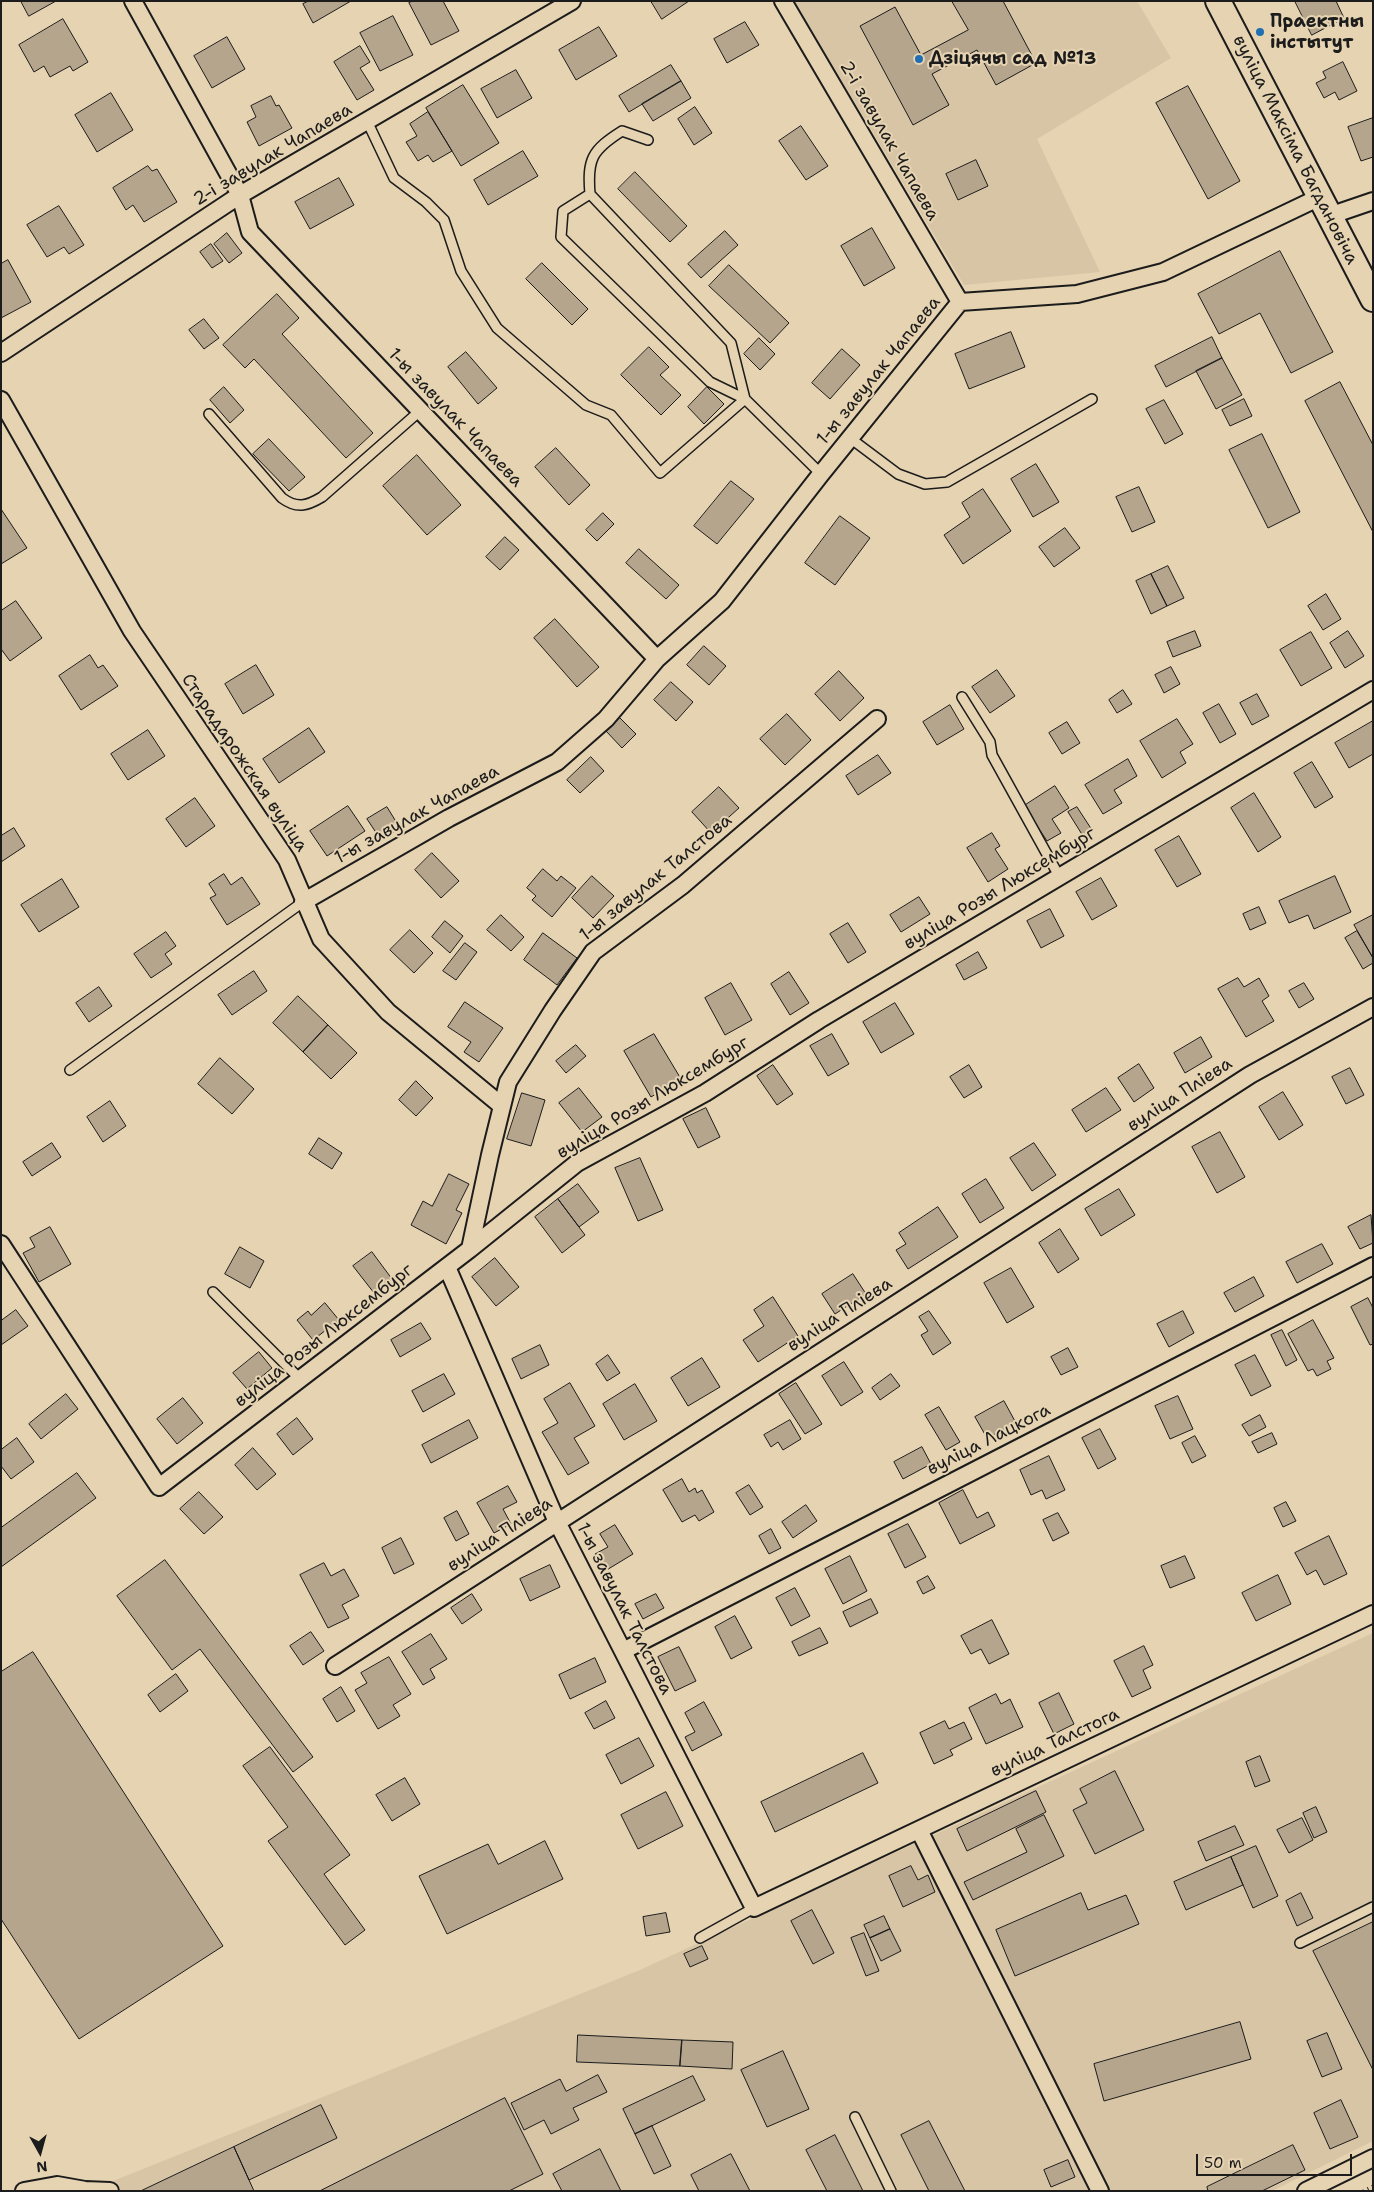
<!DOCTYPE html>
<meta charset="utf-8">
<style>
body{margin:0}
#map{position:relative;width:1374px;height:2192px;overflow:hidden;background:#e6d3b1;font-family:"Shantell Sans",sans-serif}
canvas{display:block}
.frame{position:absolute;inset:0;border:2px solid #1c1c1c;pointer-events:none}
.north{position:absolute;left:15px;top:2127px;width:50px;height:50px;-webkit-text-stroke:4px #e6d3b1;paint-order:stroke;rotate:173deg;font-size:14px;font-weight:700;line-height:20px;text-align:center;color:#1c1c1c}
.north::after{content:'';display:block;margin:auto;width:18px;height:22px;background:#1c1c1c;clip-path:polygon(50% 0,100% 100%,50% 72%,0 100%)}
.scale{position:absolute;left:1196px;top:2154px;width:156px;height:22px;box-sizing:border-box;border:2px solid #1c1c1c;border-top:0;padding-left:6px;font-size:15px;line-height:18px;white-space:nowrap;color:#1c1c1c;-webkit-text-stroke:4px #e6d3b1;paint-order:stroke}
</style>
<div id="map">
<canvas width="1374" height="2192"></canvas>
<div class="frame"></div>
<div class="north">N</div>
<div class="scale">50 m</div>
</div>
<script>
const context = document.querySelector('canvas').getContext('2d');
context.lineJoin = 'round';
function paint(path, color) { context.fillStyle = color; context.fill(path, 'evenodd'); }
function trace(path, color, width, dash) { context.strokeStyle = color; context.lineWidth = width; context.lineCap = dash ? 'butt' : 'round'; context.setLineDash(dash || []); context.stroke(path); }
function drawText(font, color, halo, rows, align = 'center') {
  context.font = font + ' "Shantell Sans",sans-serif'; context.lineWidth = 4; context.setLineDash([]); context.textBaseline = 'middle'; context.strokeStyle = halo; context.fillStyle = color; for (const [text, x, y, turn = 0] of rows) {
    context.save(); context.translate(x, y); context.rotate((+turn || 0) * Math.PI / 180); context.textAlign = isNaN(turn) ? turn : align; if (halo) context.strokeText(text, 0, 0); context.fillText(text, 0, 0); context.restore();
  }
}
const built = new Path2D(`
 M794,1H1137L1171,58L1037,139L1100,272L964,285Z
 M1373,1633V2141L1272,2191H116L113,2181L640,1970Z`);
const building = new Path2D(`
 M21,1H56L29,16Z
 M309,1H351L313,23L303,4Z
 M413,1H443L459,31L431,45L409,3Z
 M651,1H689L662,19Z
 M952,1H1003L1036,63L996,85L977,50L932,74L949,105L913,125L860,26L895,7L921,55L968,30Z
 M1295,1H1336L1344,18L1312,35Z
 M393,16L413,55L380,71L360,33Z
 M63,19L88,62L73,71L70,66L50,77L44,66L34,72L19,45Z
 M745,22L759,45L727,63L714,39Z
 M599,27L617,56L576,80L559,50Z
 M227,37L245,69L212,88L194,56Z
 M360,46L370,62L360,68L374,90L357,100L334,62Z
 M1343,62L1357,91L1339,100L1335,92L1324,98L1316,83L1326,78L1323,72Z
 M671,65L681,81L629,112L619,96Z
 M516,70L532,98L497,118L481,89Z
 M681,81L691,98L653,121L642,104Z
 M463,85L499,143L461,166L426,108Z
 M1188,86L1240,181L1208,199L1156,103Z
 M111,93L133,130L97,152L75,115Z
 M271,96L276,106L279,105L292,128L259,146L247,122L256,117L251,106Z
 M695,107L712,133L694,145L678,119Z
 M428,112L452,151L433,162L428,155L418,161L406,142L417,136L410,124Z
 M1373,118V157L1361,161L1348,127Z
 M801,126L828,166L806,180L779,141Z
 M523,151L538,176L488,205L474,180Z
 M976,160L988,186L958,200L946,174Z
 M148,166L152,171L157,169L177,202L144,222L133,205L126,210L113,188Z
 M635,172L687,226L670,242L618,189Z
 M339,178L354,205L310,229L295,202Z
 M59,206L84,245L69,254L64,247L47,257L27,225Z
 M872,228L895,268L864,286L841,246Z
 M725,231L738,245L701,278L688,264Z
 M227,233L242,253L229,263L214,244Z
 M211,244L223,261L212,268L200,252Z
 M1280,251L1333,352L1291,373L1260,313L1219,334L1198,294Z
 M8,260L31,302L1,318V264Z
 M542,263L588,309L572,325L526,279Z
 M729,265L789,323L770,343L709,286Z
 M277,294L299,318L282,334L373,433L346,458L254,359L245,368L223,345Z
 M204,319L219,338L204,349L189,330Z
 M1011,332L1025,367L969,389L955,354Z
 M1212,337L1222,358L1166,387L1155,366Z
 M759,338L775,354L760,370L744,354Z
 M649,347L669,367L660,375L681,395L661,415L621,375Z
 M842,349L860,365L830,399L812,383Z
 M466,352L497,388L478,404L448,367Z
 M1222,358L1242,395L1216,409L1196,371Z
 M1340,382L1373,445V532L1305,401Z
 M224,387L244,410L230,423L210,400Z
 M707,387L724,404L704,424L688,407Z
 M1244,399L1252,416L1230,426L1222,410Z
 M1164,400L1183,434L1165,444L1146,409Z
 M1262,434L1300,512L1268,528L1229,450Z
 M269,439L305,477L289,491L253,454Z
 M556,448L590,485L569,505L535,467Z
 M417,455L461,505L427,535L383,486Z
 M1036,464L1059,502L1033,517L1011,479Z
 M731,481L754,499L717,544L694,526Z
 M1139,487L1155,522L1132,532L1116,497Z
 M983,489L1011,531L963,564L944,535L970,517L962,503Z
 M1,509L27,548L1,564Z
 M603,513L614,524L597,541L586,530Z
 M840,516L870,538L835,585L805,563Z
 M1065,528L1080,548L1054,567L1039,547Z
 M505,537L519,550L500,570L486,557Z
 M639,549L679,585L666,599L626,563Z
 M1168,566L1184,598L1167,606L1151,574Z
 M1151,574L1167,606L1151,614L1136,581Z
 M1326,594L1341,619L1323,630L1308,606Z
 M16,601L42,638L10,661L1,649V611Z
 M555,619L599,667L577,687L534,638Z
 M1195,631L1201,646L1173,657L1167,642Z
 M1348,631L1364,656L1345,668L1330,643Z
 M1311,632L1332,668L1301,686L1280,650Z
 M704,646L726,666L709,685L687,665Z
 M90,655L98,668L103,665L118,686L81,710L59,676Z
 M256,665L274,695L243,714L225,684Z
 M1171,667L1180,684L1164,693L1155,675Z
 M997,670L1015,696L990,713L972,687Z
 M839,671L864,698L840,721L815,694Z
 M671,682L693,702L676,721L654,700Z
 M1123,690L1132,704L1117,713L1109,700Z
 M1257,694L1269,716L1252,725L1240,703Z
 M1219,704L1236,734L1220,743L1203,713Z
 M950,705L964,729L937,745L923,722Z
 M787,714L811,740L785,765L760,739Z
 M620,718L636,734L622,748L606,731Z
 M1177,719L1193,744L1180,752L1186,763L1162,778L1140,741Z
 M1373,721V754L1349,768L1335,743Z
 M1067,722L1080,743L1062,754L1049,733Z
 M309,728L325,752L279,783L263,759Z
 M148,730L165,756L128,780L111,754Z
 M878,755L891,773L858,795L846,776Z
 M591,757L604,771L580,793L567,780Z
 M1128,759L1137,776L1114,790L1122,803L1103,814L1085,785Z
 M1312,762L1333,797L1315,808L1294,773Z
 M1055,786L1069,808L1052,819L1061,833L1047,841L1024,806Z
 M719,787L739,808L711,833L692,812Z
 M1254,793L1281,837L1258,852L1231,808Z
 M195,798L215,826L186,847L166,819Z
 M348,806L365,831L327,856L310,831Z
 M387,807L400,828L381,840L367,819Z
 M1077,807L1092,830L1083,836L1068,812Z
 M14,828L25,846L1,862V836Z
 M992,833L1000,846L995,849L1008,869L988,882L967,848Z
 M1179,836L1201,874L1177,887L1155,850Z
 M432,853L459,881L441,898L415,870Z
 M543,869L557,881L561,876L576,888L552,917L532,900L536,896L527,888Z
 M224,874L231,885L242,877L260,904L227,925L210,898L216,895L209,884Z
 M592,876L614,896L593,918L572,898Z
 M1335,876L1351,912L1314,929L1308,915L1289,923L1279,901Z
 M1101,878L1117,906L1092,920L1076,892Z
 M62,879L79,907L39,932L21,905Z
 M919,897L930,914L901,932L890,915Z
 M1259,907L1266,923L1250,930L1243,914Z
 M1050,909L1064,936L1041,948L1027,921Z
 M501,915L524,937L511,951L487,930Z
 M1373,915V958L1354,925Z
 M445,921L463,936L450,953L432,937Z
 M848,923L866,952L848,963L830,934Z
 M410,930L433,953L414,973L390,950Z
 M1357,931L1373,958V963L1363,969L1345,938Z
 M166,932L176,946L165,954L172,964L151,978L134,954Z
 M543,933L577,958L557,985L524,960Z
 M465,943L477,952L456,980L443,971Z
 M978,952L987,968L964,980L956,965Z
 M254,971L267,991L232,1015L218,995Z
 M789,972L809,1003L790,1015L771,984Z
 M1238,978L1244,987L1259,978L1269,996L1262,1001L1274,1021L1246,1037L1218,989Z
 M731,983L752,1020L725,1035L705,998Z
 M1304,983L1314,999L1299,1008L1289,991Z
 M99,987L112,1006L89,1022L76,1003Z
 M298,996L328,1025L303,1052L273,1023Z
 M465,1002L503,1028L479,1062L464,1052L471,1042L448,1027Z
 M895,1003L914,1034L881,1053L863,1022Z
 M328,1025L357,1053L331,1079L303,1052Z
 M654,1034L681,1079L651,1097L624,1051Z
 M832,1034L849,1064L828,1076L810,1046Z
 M1201,1037L1212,1057L1185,1073L1174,1053Z
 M576,1045L586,1056L566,1073L556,1061Z
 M220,1058L254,1089L232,1114L198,1084Z
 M1139,1064L1154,1088L1134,1102L1118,1078Z
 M773,1065L793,1094L777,1105L757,1076Z
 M969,1065L982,1087L964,1098L950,1077Z
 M1350,1068L1364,1095L1346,1104L1332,1077Z
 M416,1081L433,1098L416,1116L399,1100Z
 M579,1088L602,1117L582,1132L559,1103Z
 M1106,1088L1121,1110L1086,1132L1072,1110Z
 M1283,1092L1303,1125L1279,1140L1259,1107Z
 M522,1093L545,1100L531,1146L507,1139Z
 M110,1101L126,1126L103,1142L87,1117Z
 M706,1108L720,1137L698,1148L683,1119Z
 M1220,1132L1245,1177L1217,1193L1192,1147Z
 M319,1138L342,1153L332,1169L309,1154Z
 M52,1143L61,1157L32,1176L23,1162Z
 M1034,1143L1056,1175L1032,1191L1010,1158Z
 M640,1158L663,1210L638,1221L615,1168Z
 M449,1174L469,1184L456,1210L462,1213L446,1244L411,1225L423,1201L432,1206Z
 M986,1179L1004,1208L980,1223L962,1194Z
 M578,1184L599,1212L579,1227L558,1199Z
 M1119,1189L1135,1215L1101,1236L1085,1209Z
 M558,1199L585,1235L562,1253L535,1217Z
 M938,1207L958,1237L908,1269L896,1250L906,1244L899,1233Z
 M1371,1215L1373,1243L1360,1249L1348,1227Z
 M50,1227L71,1264L39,1282L23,1253L35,1247L30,1238Z
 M1060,1229L1079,1259L1058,1273L1039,1243Z
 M1322,1244L1333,1264L1297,1283L1286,1262Z
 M240,1247L264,1261L250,1288L225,1274Z
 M372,1252L392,1279L374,1293L353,1266Z
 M495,1258L519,1287L496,1306L472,1277Z
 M1011,1268L1034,1307L1007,1323L984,1283Z
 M853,1274L866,1294L835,1314L822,1294Z
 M1254,1277L1264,1296L1235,1312L1224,1293Z
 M773,1297L798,1336L758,1362L743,1340L764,1326L754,1310Z
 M1368,1298L1373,1308V1344L1370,1345L1351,1307Z
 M325,1303L339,1320L313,1340L297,1320L308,1311L311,1315Z
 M16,1310L28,1326L1,1345V1321Z
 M929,1311L951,1343L933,1355L921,1335L928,1331L919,1317Z
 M1183,1311L1194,1333L1169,1347L1157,1324Z
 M1313,1320L1334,1358L1327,1361L1331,1369L1317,1376L1313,1369L1308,1371L1288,1334Z
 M421,1323L431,1339L400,1357L391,1340Z
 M1282,1330L1297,1360L1286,1366L1271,1335Z
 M540,1345L549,1365L521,1379L512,1359Z
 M1068,1348L1078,1367L1061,1375L1051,1357Z
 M259,1352L272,1368L247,1389L233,1373Z
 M608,1355L620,1373L607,1381L596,1364Z
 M1255,1355L1271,1386L1251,1396L1235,1365Z
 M702,1358L720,1387L688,1406L671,1378Z
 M844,1362L863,1392L841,1406L822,1376Z
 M444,1374L455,1394L423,1412L412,1391Z
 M891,1374L900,1386L880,1400L872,1388Z
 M570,1383L595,1426L574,1438L589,1463L568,1475L542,1432L558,1423L544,1399Z
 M796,1383L822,1424L805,1434L779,1394Z
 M635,1384L657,1421L624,1440L603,1404Z
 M66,1394L78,1409L41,1439L29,1424Z
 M1178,1396L1193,1429L1170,1439L1155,1406Z
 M183,1398L203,1423L177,1444L157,1419Z
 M1004,1401L1016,1423L987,1438L975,1417Z
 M939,1407L960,1442L946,1450L925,1415Z
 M1260,1415L1266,1427L1249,1436L1242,1425Z
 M297,1418L313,1439L293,1455L277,1434Z
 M469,1420L478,1438L431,1463L422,1445Z
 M790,1420L801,1439L783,1450L778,1442L771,1447L764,1435Z
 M1100,1429L1116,1459L1098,1469L1082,1438Z
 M1272,1433L1277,1444L1258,1453L1252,1442Z
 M1195,1436L1206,1456L1192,1463L1182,1443Z
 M17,1438L34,1462L11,1479L1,1466V1450Z
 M922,1447L931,1464L903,1479L894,1462Z
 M253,1448L276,1474L257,1490L235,1465Z
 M1049,1456L1065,1490L1046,1499L1042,1490L1031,1495L1020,1470Z
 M77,1473L96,1498L1,1567V1528Z
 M682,1479L689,1492L695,1488L697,1493L702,1490L714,1512L699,1521L695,1515L682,1522L663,1490Z
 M749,1485L763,1507L750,1515L736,1493Z
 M508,1486L517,1502L503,1509L511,1524L494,1533L477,1503Z
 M963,1490L977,1518L988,1512L995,1526L960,1544L939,1503Z
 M199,1492L223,1517L204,1534L180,1509Z
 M1286,1502L1296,1521L1283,1527L1274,1508Z
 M806,1505L817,1521L793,1538L782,1522Z
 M457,1511L469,1534L456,1541L444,1518Z
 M1058,1513L1069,1533L1053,1541L1043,1520Z
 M908,1524L926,1557L905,1568L888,1534Z
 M615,1525L633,1554L605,1571L595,1554L608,1547L600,1534Z
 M771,1529L781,1548L769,1554L759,1536Z
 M1329,1536L1347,1574L1324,1585L1316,1570L1307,1575L1295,1553Z
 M401,1538L414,1564L394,1574L382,1548Z
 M850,1556L867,1591L843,1604L825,1569Z
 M1185,1556L1195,1578L1170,1588L1161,1566Z
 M165,1560L313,1757L293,1772L200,1649L172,1670L117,1596Z
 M324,1563L331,1576L344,1569L359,1596L342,1605L349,1618L328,1628L300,1575Z
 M550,1565L560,1587L530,1601L520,1579Z
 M1278,1575L1291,1604L1256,1621L1242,1593Z
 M928,1576L935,1588L923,1594L917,1582Z
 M795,1588L810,1616L791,1626L776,1598Z
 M472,1594L482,1610L462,1624L451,1608Z
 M656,1594L664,1608L643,1619L635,1604Z
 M871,1599L878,1613L850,1627L843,1612Z
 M735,1616L752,1648L731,1659L715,1627Z
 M992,1620L1009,1654L989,1664L981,1649L971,1654L961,1636Z
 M820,1628L828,1643L799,1656L792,1642Z
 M311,1632L324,1651L303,1665L290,1646Z
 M431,1634L447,1659L430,1669L435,1678L423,1685L402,1652Z
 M1144,1646L1153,1665L1143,1670L1151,1688L1132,1697L1114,1661Z
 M679,1647L696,1681L675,1691L658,1657Z
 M33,1652L223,1946L79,2039L1,1919V1672Z
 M389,1657L411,1694L393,1705L400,1716L378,1729L355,1690L367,1683L361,1673Z
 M595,1658L606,1682L570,1699L559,1675Z
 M176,1674L188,1691L160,1712L148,1695Z
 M341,1687L355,1711L337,1722L323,1699Z
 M1059,1693L1074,1724L1054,1734L1039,1703Z
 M996,1694L1001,1704L1010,1699L1023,1727L986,1744L969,1708Z
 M606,1701L615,1718L594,1729L585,1713Z
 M704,1702L722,1735L692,1751L685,1737L695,1732L685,1713Z
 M945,1721L949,1729L964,1722L972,1739L950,1750L953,1755L934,1764L920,1733Z
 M639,1738L654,1766L621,1784L606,1755Z
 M270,1747L350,1855L324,1874L365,1930L345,1945L268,1841L288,1827L243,1766Z
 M863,1753L878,1783L775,1832L761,1802Z
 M1260,1756L1270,1781L1255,1787L1246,1762Z
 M1115,1771L1144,1830L1095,1854L1073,1810L1087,1803L1080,1789Z
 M405,1778L420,1804L392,1821L376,1795Z
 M1036,1791L1046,1812L967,1851L957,1829Z
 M666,1792L683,1826L638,1849L621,1815Z
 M1316,1807L1327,1832L1314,1838L1303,1813Z
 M1044,1815L1064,1856L973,1900L964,1882L1027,1852L1016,1829Z
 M1302,1818L1313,1840L1289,1853L1277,1830Z
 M1235,1826L1244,1845L1206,1861L1198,1842Z
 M545,1841L563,1879L447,1934L419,1876L488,1844L498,1864Z
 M1256,1846L1278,1896L1253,1908L1231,1857Z
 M1231,1857L1243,1885L1186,1910L1174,1882Z
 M911,1866L918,1880L928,1875L935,1892L903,1907L889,1876Z
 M1081,1893L1088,1910L1126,1895L1139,1924L1015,1976L996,1930Z
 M1301,1893L1313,1918L1297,1926L1286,1901Z
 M812,1910L834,1953L813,1964L791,1921Z
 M666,1913L670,1932L646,1936L643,1917Z
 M884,1916L890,1929L870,1938L864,1925Z
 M1373,1922V2070L1313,1951Z
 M890,1929L901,1951L881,1961L870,1938Z
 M864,1933L879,1971L866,1976L851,1938Z
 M702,1946L708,1959L690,1967L684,1954Z
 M1240,2022L1251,2059L1104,2101L1094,2064Z
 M1327,2033L1342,2069L1322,2077L1307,2041Z
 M578,2035L682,2040L680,2066L577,2062Z
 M682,2040L733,2042L732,2069L680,2066Z
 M783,2051L809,2109L767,2127L741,2070Z
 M598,2075L607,2092L573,2108L579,2120L551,2134L544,2120L524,2130L511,2103L560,2079L566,2091Z
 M693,2076L705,2100L635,2134L623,2109Z
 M505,2098L543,2174L509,2191H320Z
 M1341,2100L1358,2137L1330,2149L1314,2113Z
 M321,2105L337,2138L249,2180L234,2147Z
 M929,2121L965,2191H929L901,2135Z
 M652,2126L671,2166L654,2174L635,2134Z
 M835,2135L863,2191H827L806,2150Z
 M1293,2145L1305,2170L1262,2191H1208L1207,2187Z
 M234,2147L254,2191H141Z
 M600,2149L621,2191H562L553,2174Z
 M731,2154L750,2191H699L691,2175Z
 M1068,2160L1075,2177L1051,2187L1044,2170Z`);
const path = new Path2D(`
 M1363,2191L1373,2186`);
const service = new Path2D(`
 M367,121L394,178L426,202L444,220L461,271L497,328L586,405L611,415L660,473L745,399L710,382L561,237L563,211L590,194
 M648,140L622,131C592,150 587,159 590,194L731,343L745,399L821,474
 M209,414L282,498C297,509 307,506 322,497L421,410
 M850,438L898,474L925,484L947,482L1092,399
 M962,697L990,742L992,755L1059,876
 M70,1070L303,902
 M213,1292L301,1380
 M700,1938L754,1908
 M1300,1943L1373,1907
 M855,2117L891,2191`);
const minor = new Path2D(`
 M133,1L240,195L250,232L657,659
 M783,1L960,302
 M1329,216L1373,201
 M1,353L240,195L572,1
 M1,400L132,631L287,860L321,939L388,1012L502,1106
 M303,902L449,818L557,762L606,719L657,659L722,601L821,474L960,302L1077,294L1163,272L1320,197
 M1,1244L159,1487L470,1249L577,1163L705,1093L819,1020L1373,690
 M470,1249L490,1155L508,1082L553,1010L593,952L683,885L877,719
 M447,1267L557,1522L754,1908L1373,1614
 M623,1651L1373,1266
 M335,1666L1250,1075L1373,1007
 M919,1830L1100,2191
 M24,2191L57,2185L85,2190L110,2191
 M1306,2191L1373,2158`);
const secondary = new Path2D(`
 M1218,1L1373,299`);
const markers = [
 [1260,32,5,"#1f6fb2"],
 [919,59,5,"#1f6fb2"]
];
const poiNames = [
 ["Праектны",1270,22],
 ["інстытут",1270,43],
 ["Дзіцячы сад №13",929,59]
];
const streetNames = [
 ["2-і завулак Чапаева",889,141,60],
 ["вуліца Максіма Багдановіча",1295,150,63],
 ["2-і завулак Чапаева",273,155,-31],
 ["1-ы завулак Чапаева",879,371,-51],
 ["1-ы завулак Чапаева",455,418,46],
 ["Старадарожская вуліца",244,763,56],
 ["1-ы завулак Чапаева",417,815,-29],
 ["1-ы завулак Талстова",656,878,-39],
 ["вуліца Розы Люксембург",1000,889,-31],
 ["вуліца Пліева",1180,1095,-33],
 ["вуліца Розы Люксембург",653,1098,-31],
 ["вуліца Пліева",840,1315,-33],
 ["вуліца Розы Люксембург",324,1336,-38],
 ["вуліца Лацкога",989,1440,-27],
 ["вуліца Пліева",500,1535,-33],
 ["1-ы завулак Талстова",624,1609,63],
 ["вуліца Талстога",1055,1743,-25]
];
paint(built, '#d7c5a6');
paint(building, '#b5a58c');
trace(building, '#1c1c1c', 1);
trace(service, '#1c1c1c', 12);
trace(minor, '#1c1c1c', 20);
trace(secondary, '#1c1c1c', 28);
trace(path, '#1c1c1c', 3, [1, 4]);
trace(service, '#e6d3b1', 9);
trace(minor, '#e6d3b1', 16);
trace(secondary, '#e6d3b1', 24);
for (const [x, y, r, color] of markers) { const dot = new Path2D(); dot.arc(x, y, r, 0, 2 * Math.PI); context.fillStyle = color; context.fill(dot); trace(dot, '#e6d3b1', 2); }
drawText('bold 18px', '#1c1c1c', '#e6d3b1', poiNames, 'left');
drawText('18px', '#1c1c1c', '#e6d3b1', streetNames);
</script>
